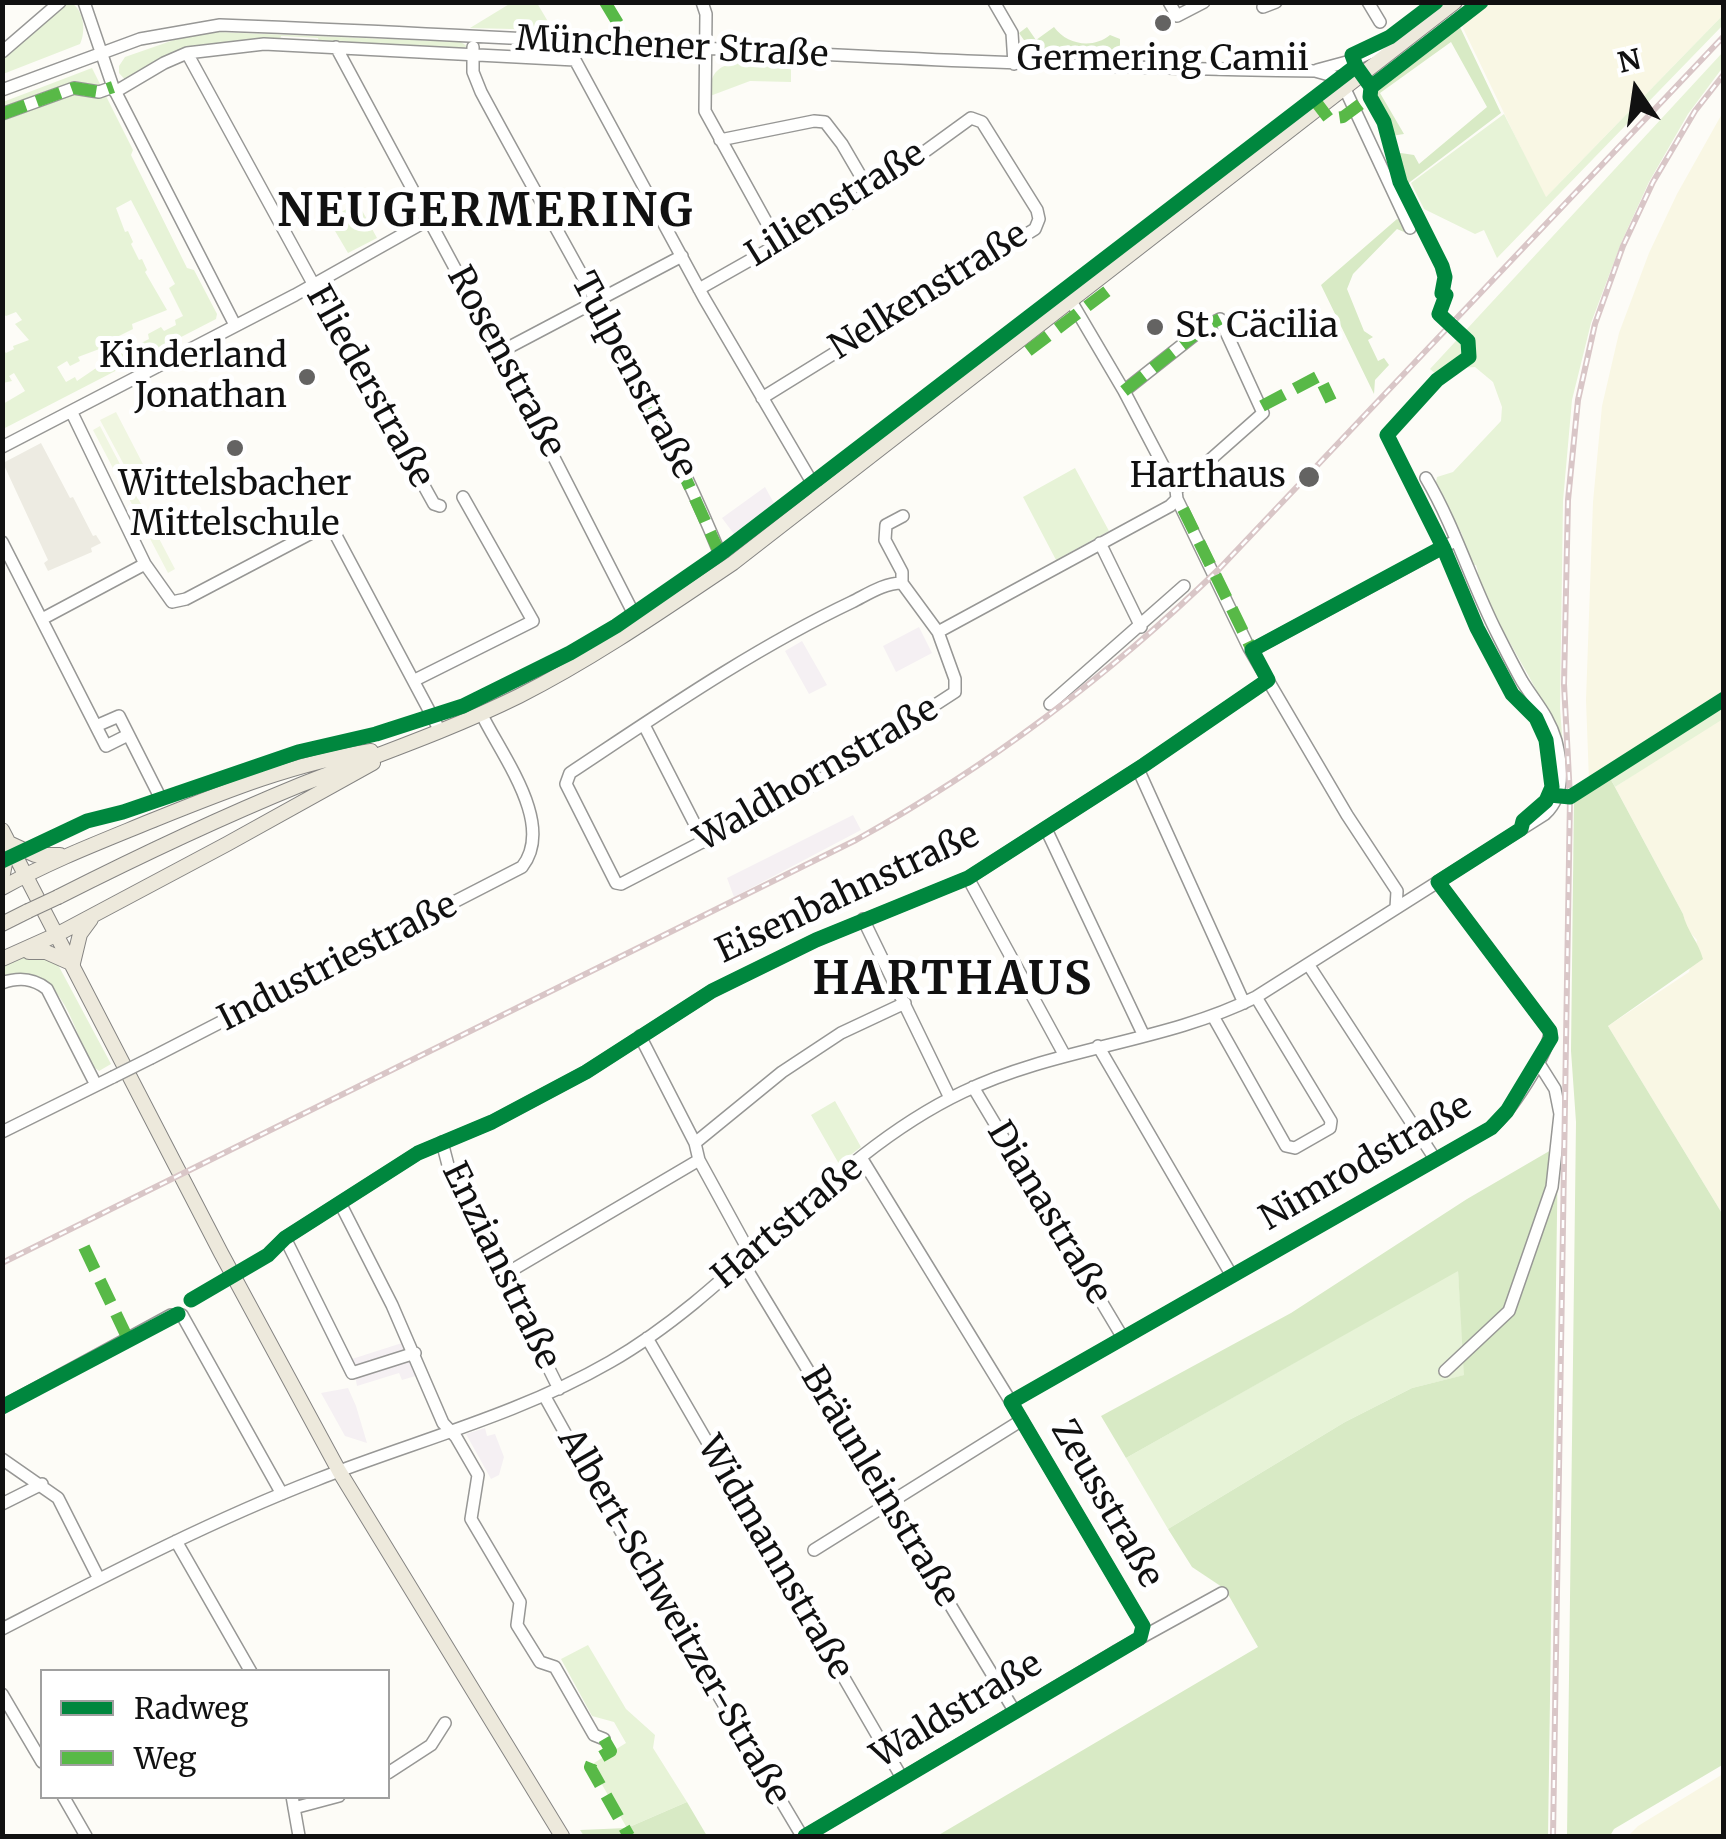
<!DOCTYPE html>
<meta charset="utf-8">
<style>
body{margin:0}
#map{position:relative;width:1726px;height:1839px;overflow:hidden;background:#fdfcf7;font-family:Merriweather,serif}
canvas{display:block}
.frame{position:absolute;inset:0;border:5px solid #111;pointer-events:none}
.legend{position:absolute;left:40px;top:1669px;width:350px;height:130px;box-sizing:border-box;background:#fff;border:2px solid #a0a0a0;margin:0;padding:12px 18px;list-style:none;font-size:30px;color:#111}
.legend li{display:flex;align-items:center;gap:20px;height:50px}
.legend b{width:50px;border:2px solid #a0a0a0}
.north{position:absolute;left:1586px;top:40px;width:100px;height:100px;-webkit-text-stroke:8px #fff;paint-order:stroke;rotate:347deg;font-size:28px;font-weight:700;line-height:40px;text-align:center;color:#111}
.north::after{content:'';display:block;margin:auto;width:35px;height:45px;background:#111;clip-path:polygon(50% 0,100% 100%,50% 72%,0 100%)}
</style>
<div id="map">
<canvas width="1726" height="1839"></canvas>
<div class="frame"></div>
<ul class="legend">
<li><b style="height:12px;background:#00873e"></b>Radweg</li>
<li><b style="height:12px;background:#58b947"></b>Weg</li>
</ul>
<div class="north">N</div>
</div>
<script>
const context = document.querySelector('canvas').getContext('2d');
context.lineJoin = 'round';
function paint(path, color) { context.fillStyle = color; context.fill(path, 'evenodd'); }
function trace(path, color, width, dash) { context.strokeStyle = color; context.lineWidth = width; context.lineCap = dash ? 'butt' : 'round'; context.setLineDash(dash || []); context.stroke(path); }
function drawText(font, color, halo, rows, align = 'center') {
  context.font = font + ' Merriweather,serif'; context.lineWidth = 10; context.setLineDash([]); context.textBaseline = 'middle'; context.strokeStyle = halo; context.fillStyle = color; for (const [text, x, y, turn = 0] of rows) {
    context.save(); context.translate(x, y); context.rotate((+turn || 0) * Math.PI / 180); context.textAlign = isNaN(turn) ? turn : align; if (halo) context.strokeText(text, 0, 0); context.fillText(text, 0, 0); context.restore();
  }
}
const industrial = new Path2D(`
 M765,487L775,505L734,534L722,518Z
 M919,627L932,653L896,672L883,646Z
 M802,641L827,685L809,694L785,651Z
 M853,815L861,830L734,897L727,878Z
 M402,1343L419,1375L402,1380L399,1373L357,1386L352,1359Z
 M348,1388L356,1406L367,1443L345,1436L321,1393Z
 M485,1428L487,1436L495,1434L504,1457L499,1475L491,1479L466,1434Z`);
const farmland = new Path2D(`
 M1491,3H1723V15L1545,198L1462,26Z
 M1723,112V693L1589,781L1586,700L1593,502L1602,406L1619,333L1649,253L1677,194Z
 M1723,716V1215L1608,1026L1689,972L1697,940L1687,929L1683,914L1615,787Z
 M1723,1774V1836H1628L1638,1826Z`);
const green = new Path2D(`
 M537,3L553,30L470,28L511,3Z
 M73,4C84,12 86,32 80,44L3,74V57L62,5Z
 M1723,15V25L1497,258L1484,230L1475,234L1424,209L1411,183L1504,114L1546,197Z
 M217,32L461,42L467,46L462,49L319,42L318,38L281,36L280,40L218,43L176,54L127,82L119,73V66L125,57L191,34Z
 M1723,52V67L1688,114L1649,182L1622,241L1591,323L1572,400L1563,501L1560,708L1563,748C1542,691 1506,642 1481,587C1477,579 1479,573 1476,565H1470L1462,534L1435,487L1437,477L1453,472L1501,421L1502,407L1493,382L1475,367L1460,368L1457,364L1437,375L1430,369Z
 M733,63L791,65V82L750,81L710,96C710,77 714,68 733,63Z
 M92,68L133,150L131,155L187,268L194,270L217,314L216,319L3,429V404L25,391L14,373L9,376L12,381L3,383L2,349L6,353L14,349L13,346L29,340L15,324L22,320L16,312L6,316L3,314V102ZM131,200L175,284L169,288L183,316L175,320L176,325L164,331L161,327L148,334L149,339L118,355L120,359L107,365L105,362L77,381L75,377L66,382L57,367L67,361L70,366L80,361L78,357L110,345L109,341L133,329L132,324L167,310L145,272L147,270L142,259L139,260L131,244L133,242L128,231L125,232L116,208Z
 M358,203L377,238L348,253L328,219Z
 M1075,468L1109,531L1056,560L1023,497Z
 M1723,705V719L1615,787L1609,776Z
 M31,955L56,961L111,1064L99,1071L90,1064C73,1025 58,958 3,977V965Z
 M835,1101L861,1147L839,1164L811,1115Z
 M1458,1270L1465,1375L1412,1388L1345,1422L1168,1529L1126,1458Z
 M588,1645L626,1709L655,1735L653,1748L687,1802L627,1828L593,1769L594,1763L626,1743L614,1722L592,1716L561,1659Z`);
const forest = new Path2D(`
 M1459,25L1501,113L1406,185L1401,179L1394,152L1414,155L1419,164L1487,107L1451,42L1380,93L1404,134L1391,136L1374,95L1378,85Z
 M1027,27L1036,40L1054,27C1067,45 1093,49 1110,35L1120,39V56L1033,53L1019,33Z
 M1397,219L1403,221L1404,232L1397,229L1353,274L1347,289L1364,331L1373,337L1368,340L1378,361L1384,358L1389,365L1375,380L1374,394L1321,285Z
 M1609,776L1683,914C1687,931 1698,941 1703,959L1608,1026L1723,1215L1724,1764L1614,1829L1610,1836H1567L1576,1122L1571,1051L1574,798Z
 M1558,1146L1548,1836H937L1258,1647L1225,1589L1192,1567L1168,1529L1345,1422L1412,1388L1464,1375L1458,1271L1126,1458L1101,1416L1291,1313L1467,1199Z
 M687,1802L707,1836H584L580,1830L627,1828Z`);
const pitch = new Path2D(`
 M116,412L145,468L130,476L100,420Z
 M100,426L175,569L168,573L93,430Z`);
const plaza = new Path2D(`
 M41,443L70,498L73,497L93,536L96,535L101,543L91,548L92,552L48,571L44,563L48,560L3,463Z`);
const minor = new Path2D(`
 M84,2L113,87L235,325
 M702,2L706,14L705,111L779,245
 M994,2L1012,33L1014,64
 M1169,2L1177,16L1204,2
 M1368,2L1380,22
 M1263,7L1276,2
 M336,47L500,352L640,626
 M473,47V72L481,92C563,245 654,393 720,554
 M2,52L60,2
 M187,53L404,450L434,504L440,506
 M1317,70L1354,60L1407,36
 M2,90L140,39L220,25C586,38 949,67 1315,71L1333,76L1345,89L1410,228
 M115,92L164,63L187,53L264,44L575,60L704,298L820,496
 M2,114L74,88L99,92L113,87
 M720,140L814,121L825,122L842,144L870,192
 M699,289L865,195L971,118L982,122L1037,210L1039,219L1035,229L762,398
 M1071,301L1124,391L1176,490L1177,499L1249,648L1347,815L1397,891L1396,908
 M500,352L682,256
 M1124,391L1206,326L1220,319L1263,413L1176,490
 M72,413L145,564L172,602L186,599L321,528H332L440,731
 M2,447L295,295L430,219
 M2,542L106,746L128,735
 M1100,543L1141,627
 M902,583C884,583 868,594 852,602C753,649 662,712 570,773L566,784L616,883L621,884L812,785L955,692V679L938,632L902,583V572L885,540L886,525L903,516
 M42,619L145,564
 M938,632L1170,506L1177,499
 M1252,650L1455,541
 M415,680L533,621L463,497
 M1050,704L1184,586
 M644,725L704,842
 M96,726L119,716L161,799
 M1138,769L1244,1003
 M1046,829L1143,1034
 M968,878L1065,1056
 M863,919L950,1098
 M1308,964L1435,1159
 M2,983C19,977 33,978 47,989L96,1085
 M1214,1018L1286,1146L1295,1148L1330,1128L1331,1121L1256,997
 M640,1036L695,1143L699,1160L751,1255
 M1098,1046L1232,1276
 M151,1058L522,867C556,824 501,755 481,713
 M973,1087L1123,1338
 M2,1132L113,1077
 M442,1142L448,1165L559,1389
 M695,1143L782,1072L841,1033L905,1003
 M862,1159L1011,1402L1143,1626L1140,1638
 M340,1203L392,1305L443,1423L456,1437L478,1475L471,1519L520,1602L517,1625L540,1662L555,1667L594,1735L604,1739
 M285,1238L352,1373L415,1353
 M270,1252L285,1238L418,1153L492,1122L586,1072L712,991L816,940L968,878L1144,765L1268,680
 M743,1263L1015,1712
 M502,1276L699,1160
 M647,1338L902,1778
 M1445,1371L1509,1311L1552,1187L1560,1114L1555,1089L1538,1062
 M545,1397L604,1503L802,1836
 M1011,1402L1491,1128C1509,1114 1549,1054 1550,1031L1438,882
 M2,1407L171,1315H182L282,1494
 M2,1459L58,1498L99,1579
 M2,1504L42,1484
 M176,1541L251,1672
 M814,1550L1022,1420
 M2,1629C105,1576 208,1522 316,1480C415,1441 518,1415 610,1362C739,1288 828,1156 963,1092C1056,1047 1164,1043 1256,997L1545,814C1565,796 1562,765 1556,741C1549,716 1535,702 1522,681C1513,665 1505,649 1497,633C1471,582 1455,527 1426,478
 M2,1694L42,1762
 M388,1773L431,1745L445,1723
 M63,1796L86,1836
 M292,1796L299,1836
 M294,1808L339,1796
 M805,1836L1115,1652L1222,1593`);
const major = new Path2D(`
 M2,830L221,1253L339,1471L562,1836
 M9,843L35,855H60
 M2,879L9,843
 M2,888C50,861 100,842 151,821C223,792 294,763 371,751
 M58,897C137,857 217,819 300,785C374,756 448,731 519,696C594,658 663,610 733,563L1455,2
 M2,924L28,911
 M29,952H46L73,964
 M2,959L58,934L227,844L373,763
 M73,963L80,934L91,919`);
const rail = new Path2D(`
 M2,1263L856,840C991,765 1109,676 1220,568L1724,36
 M1553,1836L1570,797L1564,684L1568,500L1578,400L1595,324L1623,246L1653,182L1695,111L1724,74`);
const minorBridge = new Path2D(`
 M113,1077L151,1058`);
const majorBridge = new Path2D(`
 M28,911L58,897`);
const quiet = new Path2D(`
 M605,2L625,35
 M1313,98L1329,119L1343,117L1370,97
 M2,114L74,88L99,92L113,87
 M594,301L661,424L720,554
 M1028,351L1115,285
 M1124,391L1206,326L1220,319
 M1262,406L1319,376L1331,401
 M1183,509L1252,650
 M84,1247L128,1339
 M604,1739L611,1751L592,1762L590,1767L629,1836`);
const cycleway = new Path2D(`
 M1371,87L1481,2
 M1550,795L1570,797L1724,699
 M2,861L87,821L123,812L298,752L376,734L463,706L570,653L616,626L720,554L1356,66
 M191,1300L268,1255L285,1238L418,1153L492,1122L586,1072L712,991L816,940L968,878L1144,765L1268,680L1252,650L1443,547
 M2,1407L178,1314
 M805,1836L1140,1638L1143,1626L1011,1402L1491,1128L1507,1111L1551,1038L1550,1031L1438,882L1521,829L1523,821L1546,801L1552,787L1546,740L1536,718L1512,694L1477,628L1443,547L1387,435L1437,380L1469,357L1468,341L1439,314L1446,295L1442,293L1445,277L1442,266L1400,182L1384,122L1370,97L1371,87L1356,66L1352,55L1390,37L1436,2`);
const markers = [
 [1163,23,10,"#646362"],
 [1155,327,10,"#646362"],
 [307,377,10,"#646362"],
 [235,448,10,"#646362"],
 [1309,477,12,"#646362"]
];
const streetNames = [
 ["Münchener Straße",672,48,3],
 ["Lilienstraße",836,205,-32],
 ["Nelkenstraße",929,292,-32],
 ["Rosenstraße",505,362,62],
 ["Tulpenstraße",633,376,62],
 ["Fliederstraße",369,387,61],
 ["Waldhornstraße",817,775,-30],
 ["Eisenbahnstraße",848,894,-25],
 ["Industriestraße",338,963,-27],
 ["Nimrodstraße",1366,1163,-30],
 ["Dianastraße",1048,1213,59],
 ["Hartstraße",788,1223,-40],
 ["Enzianstraße",500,1266,64],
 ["Bräunleinstraße",879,1487,59],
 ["Zeusstraße",1106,1504,60],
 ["Widmannstraße",774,1558,60],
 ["Albert-Schweitzer-Straße",673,1617,60],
 ["Waldstraße",957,1711,-31]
];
const poiNames = [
 ["Germering Camii",1163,60],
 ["St. Cäcilia",1175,327,"left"],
 ["Kinderland",287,357,"right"],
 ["Jonathan",287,397,"right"],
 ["Harthaus",1286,477,"right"],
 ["Wittelsbacher",235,485],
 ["Mittelschule",235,525]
];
const districtNames = [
 ["NEUGERMERING",486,213],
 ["HARTHAUS",953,981]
];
paint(industrial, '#f5f0f3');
paint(farmland, '#f9f7e4');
paint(green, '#e7f3d7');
paint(forest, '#d8eac5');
paint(pitch, '#f0f6e1');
paint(plaza, '#edebe2');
trace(minor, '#979795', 14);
trace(major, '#858482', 16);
trace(minor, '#fffffe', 11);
trace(major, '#ede9dc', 14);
trace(rail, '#d9c6c7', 6);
trace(rail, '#fff', 2.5, [8]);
trace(minorBridge, '#979795', 14, []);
trace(majorBridge, '#858482', 16, []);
trace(minorBridge, '#fffffe', 11);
trace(majorBridge, '#ede9dc', 14);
trace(quiet, '#58b947', 12, [25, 12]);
trace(cycleway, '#00873e', 15);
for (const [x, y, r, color] of markers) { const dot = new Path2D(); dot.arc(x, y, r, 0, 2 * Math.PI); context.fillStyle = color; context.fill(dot); trace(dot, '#fff', 4); }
drawText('35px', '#111', '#fff', streetNames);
drawText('35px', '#111', '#fff', poiNames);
context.letterSpacing = '2.5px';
drawText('bold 45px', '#111', '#fff', districtNames);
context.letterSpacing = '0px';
</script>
